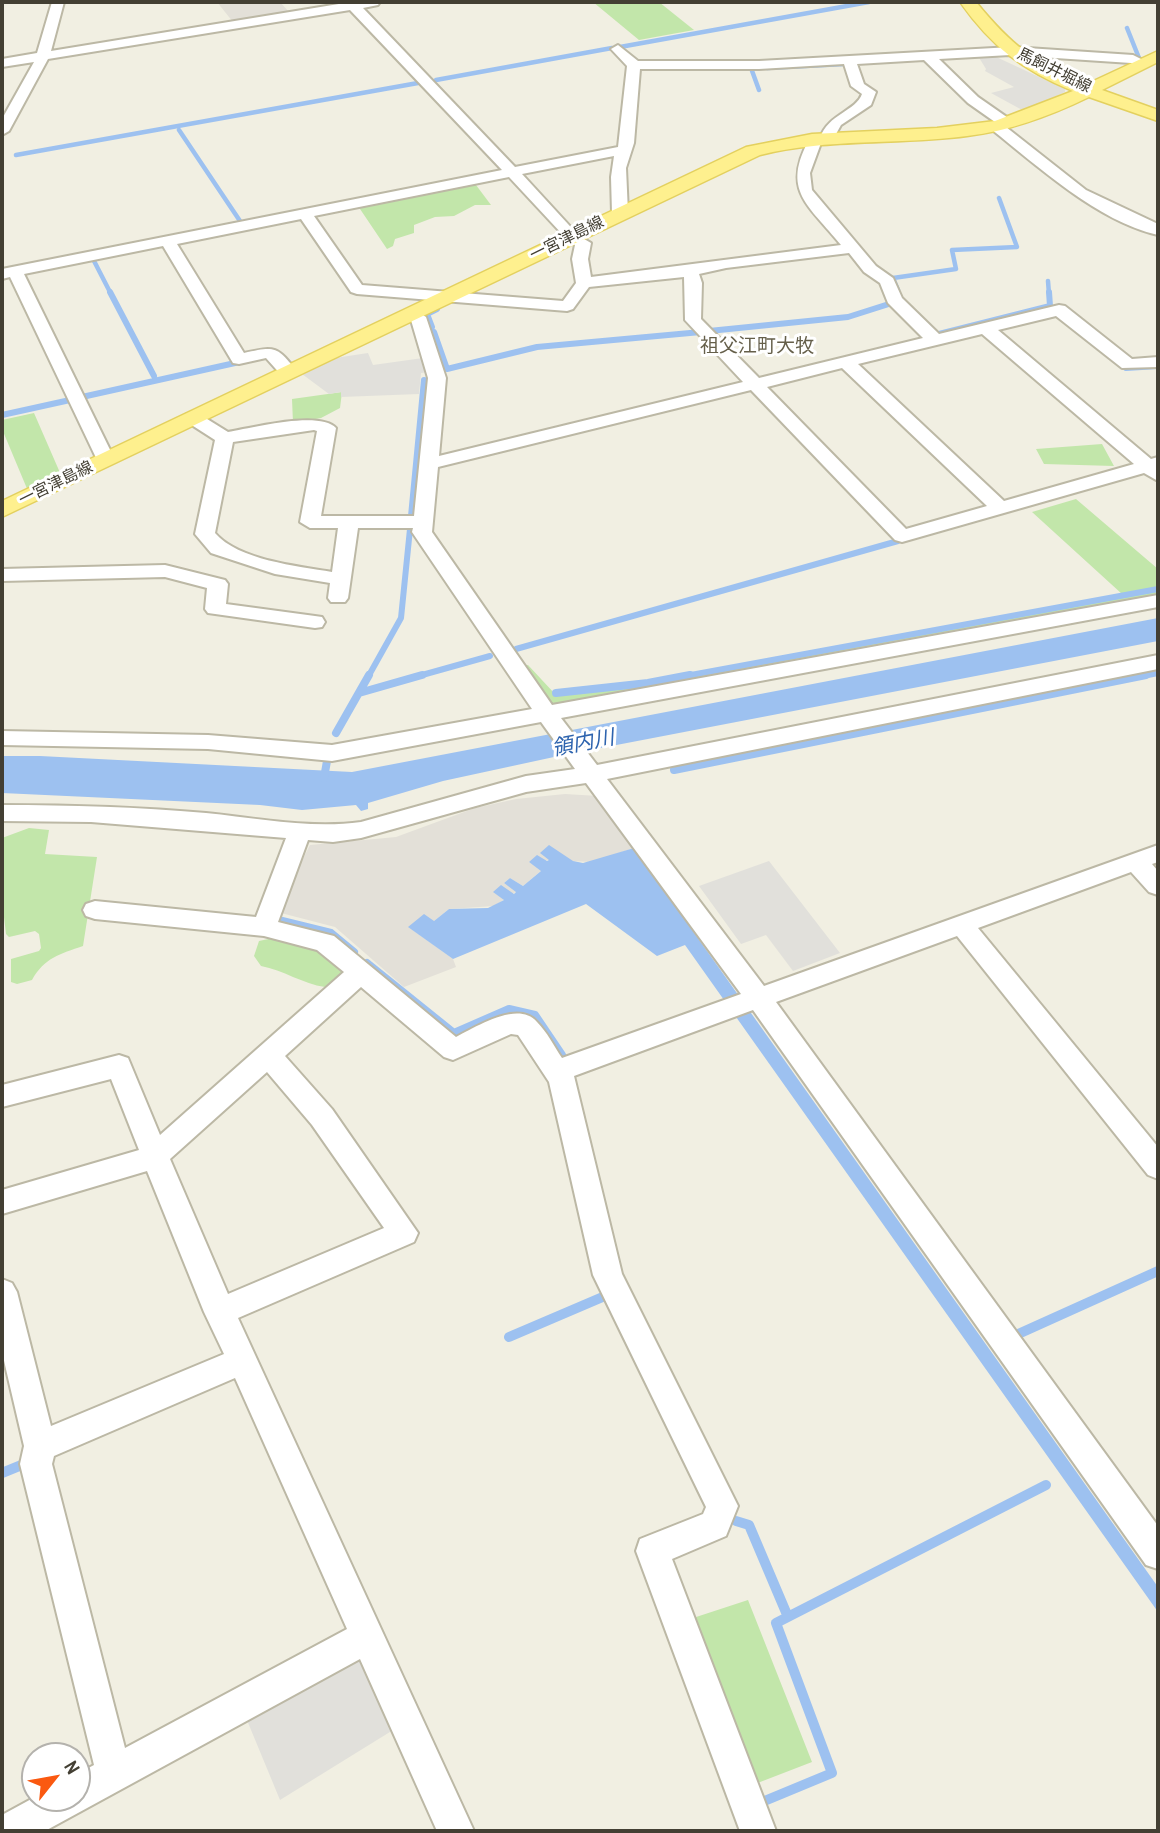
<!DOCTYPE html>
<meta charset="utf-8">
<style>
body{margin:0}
#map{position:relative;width:1160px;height:1833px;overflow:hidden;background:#f1efe2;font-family:"Archivo Narrow",sans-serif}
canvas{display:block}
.frame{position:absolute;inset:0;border:4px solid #433f33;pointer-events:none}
.north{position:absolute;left:21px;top:1742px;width:70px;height:70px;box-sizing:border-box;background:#fff;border:2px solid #b4b2ad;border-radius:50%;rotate:59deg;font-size:19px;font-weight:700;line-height:28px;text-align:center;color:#433f33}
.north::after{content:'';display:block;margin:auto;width:24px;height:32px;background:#fa5910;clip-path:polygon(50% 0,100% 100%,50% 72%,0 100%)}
</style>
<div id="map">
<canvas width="1160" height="1833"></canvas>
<div class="frame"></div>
<div class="north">N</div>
</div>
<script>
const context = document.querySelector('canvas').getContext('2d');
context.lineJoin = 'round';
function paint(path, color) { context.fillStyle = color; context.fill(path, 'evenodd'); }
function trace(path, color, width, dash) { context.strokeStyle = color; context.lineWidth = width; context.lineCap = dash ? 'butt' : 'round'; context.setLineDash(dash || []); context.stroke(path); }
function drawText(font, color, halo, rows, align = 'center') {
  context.font = font + ' "Archivo Narrow","Noto Sans JP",sans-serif'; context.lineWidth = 6; context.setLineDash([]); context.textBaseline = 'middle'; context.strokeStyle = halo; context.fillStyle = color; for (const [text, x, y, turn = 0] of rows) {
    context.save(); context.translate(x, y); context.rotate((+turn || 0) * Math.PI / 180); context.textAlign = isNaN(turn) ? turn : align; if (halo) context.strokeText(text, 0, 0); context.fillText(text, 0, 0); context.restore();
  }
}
const industrial = new Path2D(`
 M217,2H280L290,13L233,22Z
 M565,794L598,796L634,848L591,862L550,860L529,862L542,870L523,886L510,878L504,883L517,891L494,906L449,909L434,921L409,927L453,959L456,967L404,987L335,927L281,913L290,884L310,845L396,837L475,808L516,799Z`);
const green = new Path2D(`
 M593,2H659L694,30L639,40Z
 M471,184L476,185L491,205H475L454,216L435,217L414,225V233L395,239L393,246L387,249L358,206Z
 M342,392L340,408L321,418L293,423L292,399Z
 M34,413L61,475L28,491L2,429V420Z
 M1102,444L1114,466L1044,464L1036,449Z
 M1076,499L1158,569V587L1122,594L1032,512Z
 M1158,590V598L564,706L550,704L520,666L528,665L555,694L649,684Z
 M29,828L49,830L45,854L97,857L83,946C60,954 44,958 32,980L17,984L11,982V959L39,951L41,948L39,934L35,931L9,937L6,934L2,900V838Z
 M273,938L317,948L342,969V972L325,987C303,984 283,970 261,966L254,956L259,941Z
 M748,1600L812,1762L755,1784L690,1619Z`);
const parking = new Path2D(`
 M992,55L1065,89V92L1024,111L991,93L1014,87L985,71L986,69L978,56Z
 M368,353L373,365L423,358L428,372L421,373L419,394L341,397V392L329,394L302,374L335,358Z
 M769,861L840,953L793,971L766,935L741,944L699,886Z
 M360,1648L398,1727L280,1800L244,1713Z`);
const water = new Path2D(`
 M1158,618V641L554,757L443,781L368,803V809L361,811L356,805L302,810L260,805L2,793V756H40L352,772Z
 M549,845L573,861L583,863L634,848L1158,1587V1612L685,945L657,956L586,904L453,959L408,927L424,914L434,921L449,909L488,908L504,900L493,892L501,885L514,894L516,892L504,883L510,878L523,886L541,871L529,862L537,855L547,861L549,860L540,853Z`);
const streamFar3 = new Path2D(`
 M1127,28L1139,58
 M620,47L869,2
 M751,68L759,90
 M767,68L844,64
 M436,80L612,48
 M179,130L242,224
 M16,155L418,83
 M93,259L111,294
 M1048,281L1049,294
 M898,290L893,278L956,269L952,250L1017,247L999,198`);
const streamFar2 = new Path2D(`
 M110,292L154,376
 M432,327L427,314L437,309
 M709,331L848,317L892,303
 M434,332L447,369L537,347L701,332
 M932,332L935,335L1050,306L1049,292
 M1118,362L1126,368L1158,366
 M82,397L244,361
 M2,415L70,400
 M411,516L424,380
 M516,649L898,541
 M368,677L401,618L410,529
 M415,677L490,656
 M680,677L1158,589
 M1138,677L1158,673`);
const streamFar1 = new Path2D(`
 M359,693L422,675
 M556,693L648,683L690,675
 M336,733L369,675
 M674,770L1146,675
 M324,778L327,761
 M274,919L331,933L354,952
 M367,963L454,1033L509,1009L535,1015L562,1055`);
const stream = new Path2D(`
 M1016,1335L1158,1271
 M509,1337L605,1296
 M2,1473L24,1464
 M736,1521L749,1525L788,1617
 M762,1802L832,1773L776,1623L1046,1485`);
const minor = new Path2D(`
 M52,2H64L51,51L351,2H380L378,5L363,8L515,167L618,147L627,66L611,49L618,45L638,61H759L1012,47L1133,55L1149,63L1142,67L1131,63L1010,55L939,59L978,97L1011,120L1013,123L1006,127L1086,190L1158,224V235C1097,221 1039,167 991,129L989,126L995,122L968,103L924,60L857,64L864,84L876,92L871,105L841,125L831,143H821L810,173L812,190L876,266L893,278L902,298L939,334L1059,305L1065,306L1132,359L1158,357V367L1122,368L1056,316L998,330L1151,459L1158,457V481L1144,473L902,542L895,540L751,390L438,467L432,532L552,705L1158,595V607L561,718L597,765L1158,655V669L607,779L764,986L1158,845V862L1152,864L1158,871V895L1149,892L1131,872L978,928L1158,1147V1179L1148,1175L957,936L776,1002L1158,1526V1569L1146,1565L753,1010L574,1076L622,1274L738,1506L726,1536L672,1559L776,1831H740L636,1551L640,1539L703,1514L706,1507L593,1275L549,1082L518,1035L511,1034L453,1060L444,1057L361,987L285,1056L332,1109L418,1233L414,1242L238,1318L474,1831H437L360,1659L45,1831H2V1815L35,1797L77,1798V1774L94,1765L20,1464L24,1446L2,1352V1279L12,1283L17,1292L51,1426L224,1354L204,1312L147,1171L2,1214V1190L139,1150L111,1079L2,1107V1085L119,1055L128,1058L160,1135L344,972L317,950L264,936L95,919L86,916L83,910L86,904L95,901L256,917L286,838L91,822L2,821V805C70,805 138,807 206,813C257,818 310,829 361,822L526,776L575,769L541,722L332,761L208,749L2,745V731L208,735L332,745L532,709L412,532L413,528H358L348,598L345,602H331L328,598L330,583L275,574L211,553L195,534L215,440L187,422L184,418L187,414H199L228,432C251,428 320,410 336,428L321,516H414L428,378L411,320L403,315L405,311H417L426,317L446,378L439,456L743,382L685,320L684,277L589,287L573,309L567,311L357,294L351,292L301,219L177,244L244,353C276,346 277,346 298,373L289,378L283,377L266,358L239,364L233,363L163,246L24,274L115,460L106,466L99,464L10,277L2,279V269L502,170L350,10L48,59L9,131L2,135V119L34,62L2,67V59L37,53ZM844,64L851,86L862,94C856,111 828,114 820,138H810C780,191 809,205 841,245L591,277L588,259L591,243L579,236L522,174L614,156L611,177L612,213L615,216H625L628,213L626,168L634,143L640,69H759ZM509,177L563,235V240L575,245L572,259L576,283L563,301L362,285L314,216ZM849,253L864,272L880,283L888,303L923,338L759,378L701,319L702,283L699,274L726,268ZM982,334L1134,464L1004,501L858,364ZM842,368L987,506L906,529L767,387ZM314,430L317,431L300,522L310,528H338L332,572C297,566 238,560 215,533L233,442ZM586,783L741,994L562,1058C554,1046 547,1032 537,1022C518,1000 476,1027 456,1037L334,936L278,922L308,840L333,842L361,838L526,792ZM267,1072L312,1125L384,1228L228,1294L170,1159ZM235,1378L347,1629L125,1748L52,1464L54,1456Z
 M165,565L225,580L228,584L226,604L315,616L322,617L325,622L322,627L315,628L208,613L205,609L207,588L165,577L2,581V569Z`);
const major = new Path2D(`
 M960,2H976C1011,45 1035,64 1087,84L1158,51V62L1102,90L1158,110V121L1089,97C1050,116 1010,131 967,136C898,145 828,138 760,155L2,517V501L746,147L812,134L937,128L995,121L1073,91C1022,70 992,47 960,2Z`);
const farStreetnames = [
 ["馬飼井堀線",1054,71,26],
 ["一宮津島線",567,239,-26],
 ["一宮津島線",56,484,-26]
];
const farQuarternames = [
 ["祖父江町大牧",757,347]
];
const waterNames = [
 ["領内川",583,744,-11]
];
paint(industrial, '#e3e0d8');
paint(green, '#c2e6aa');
paint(parking, '#e1e0db');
paint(water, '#9dc1f0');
trace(streamFar3, '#9dc1f0', 4.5);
trace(streamFar2, '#9dc1f0', 6);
trace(streamFar1, '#9dc1f0', 8);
trace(stream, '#9dc1f0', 10);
trace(minor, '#bcb8a5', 4);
trace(major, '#e3d05f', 3);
paint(minor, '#fff');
paint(major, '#fef08e');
drawText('16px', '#433f33', '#fff', farStreetnames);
drawText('19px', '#655f4a', '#fff', farQuarternames);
drawText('italic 21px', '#2d63ae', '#fff', waterNames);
</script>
